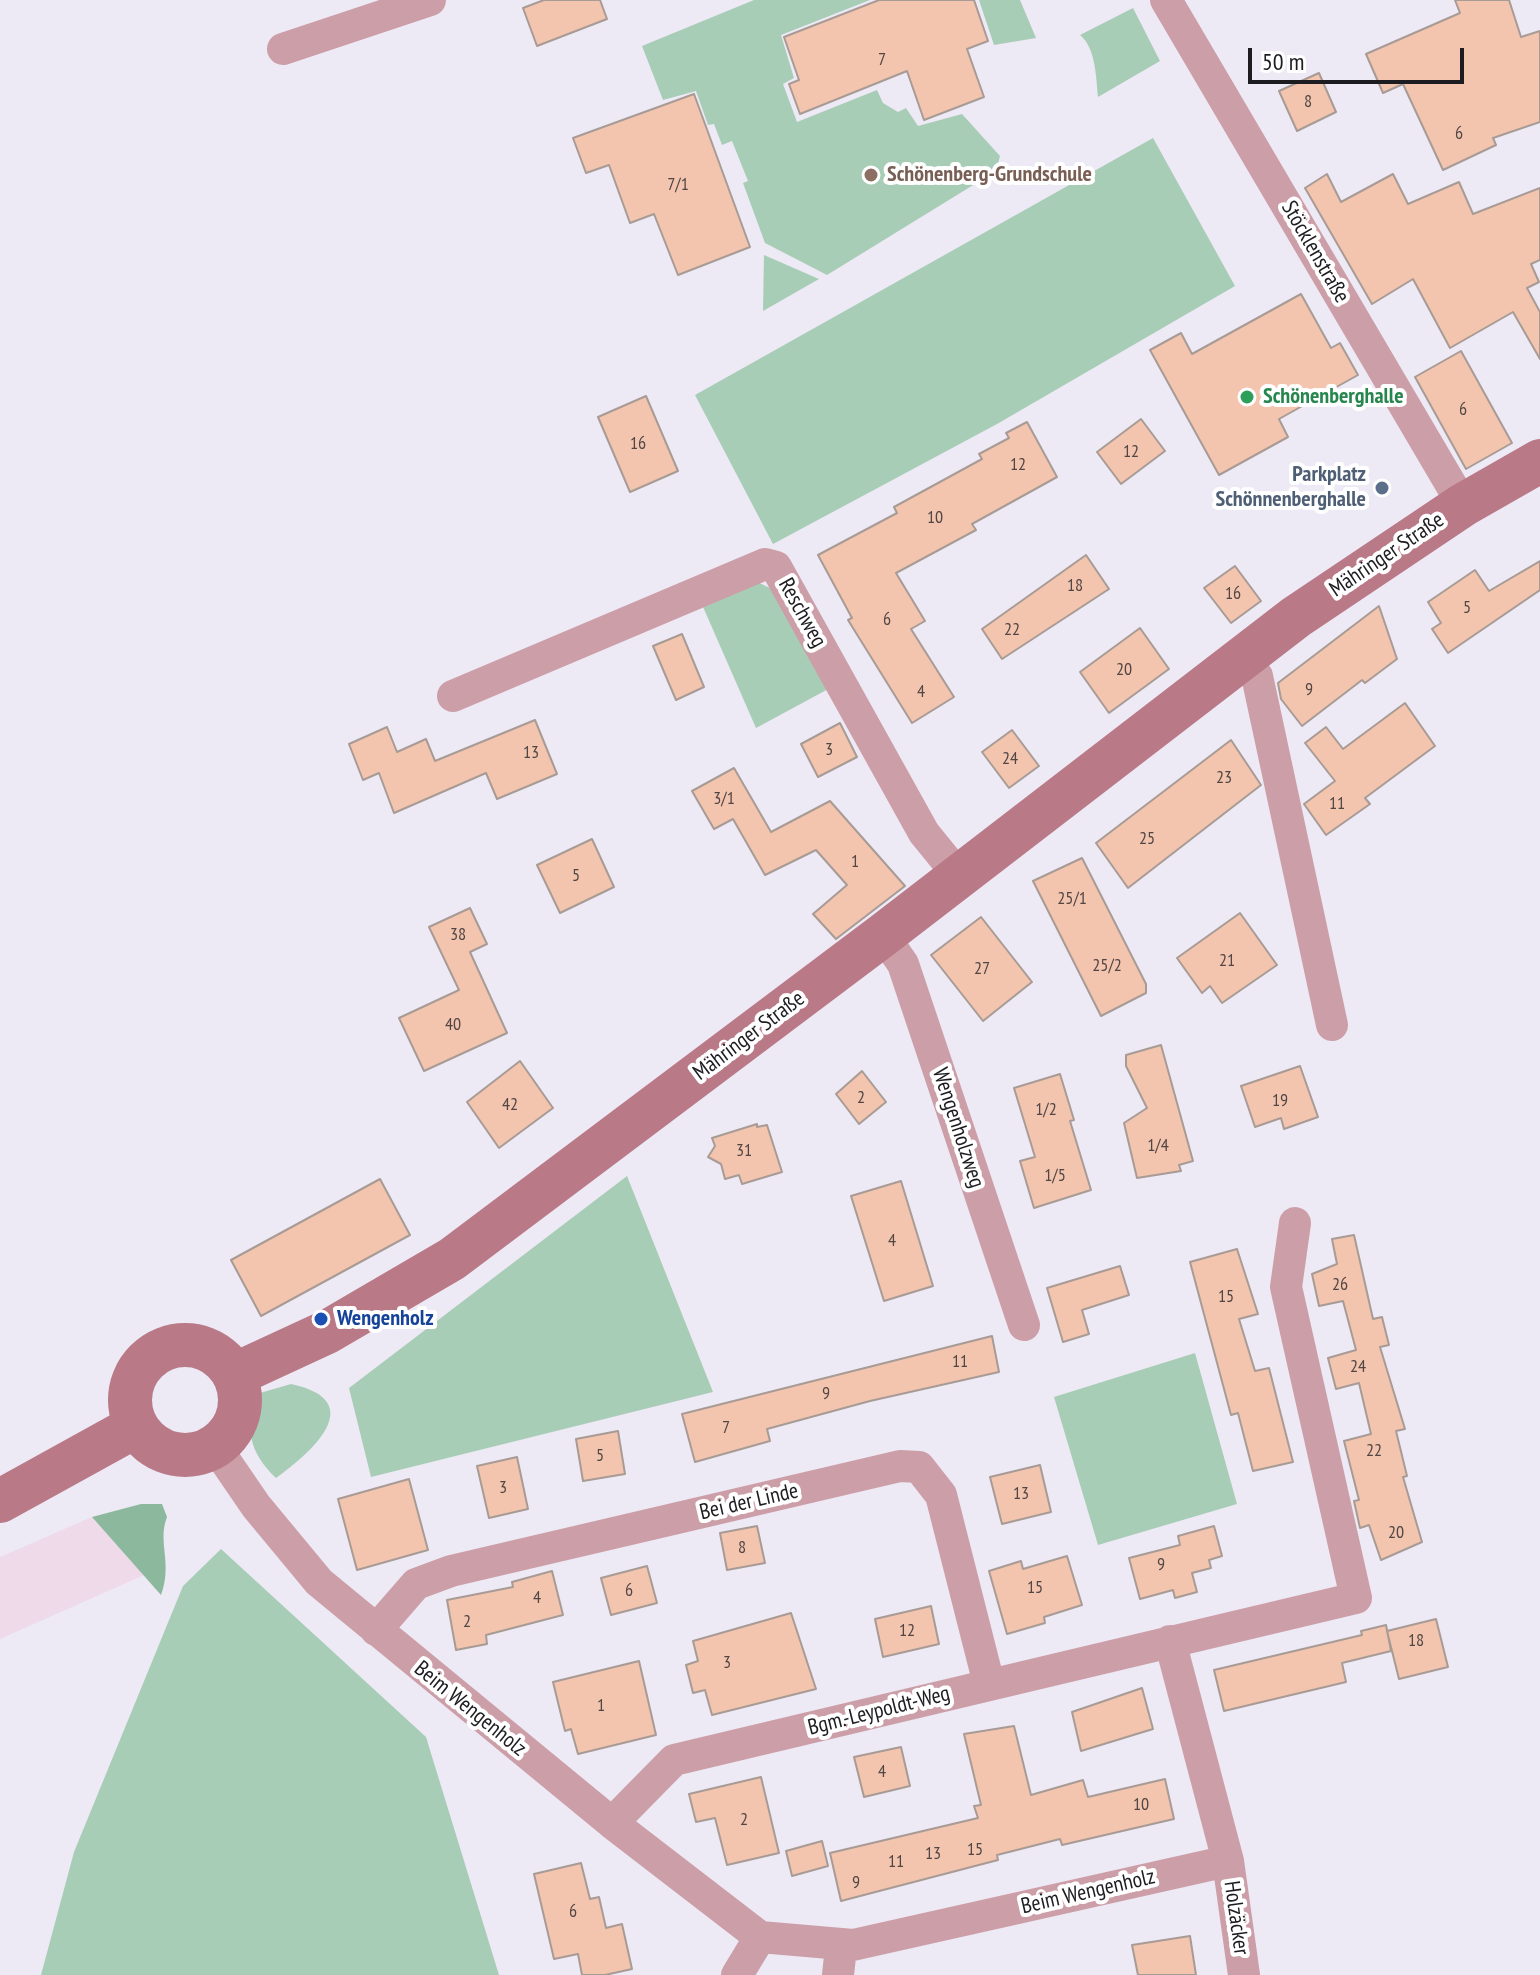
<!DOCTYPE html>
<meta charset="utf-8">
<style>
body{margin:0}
#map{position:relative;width:1540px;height:1975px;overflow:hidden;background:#ede9f5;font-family:"PT Sans Narrow",sans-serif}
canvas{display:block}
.scale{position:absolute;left:1248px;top:48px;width:216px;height:36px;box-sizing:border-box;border:4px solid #1d1c20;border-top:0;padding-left:10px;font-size:24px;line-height:28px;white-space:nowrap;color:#1d1c20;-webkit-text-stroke:6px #fff;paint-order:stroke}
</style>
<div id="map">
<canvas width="1540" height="1975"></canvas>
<div class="scale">50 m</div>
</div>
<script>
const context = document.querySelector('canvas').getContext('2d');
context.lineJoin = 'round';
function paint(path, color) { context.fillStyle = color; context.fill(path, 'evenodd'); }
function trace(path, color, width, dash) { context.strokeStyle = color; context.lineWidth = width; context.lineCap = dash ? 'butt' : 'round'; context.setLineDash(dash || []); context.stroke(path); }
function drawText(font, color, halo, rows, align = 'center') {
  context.font = font + ' "PT Sans Narrow",sans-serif'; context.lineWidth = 8; context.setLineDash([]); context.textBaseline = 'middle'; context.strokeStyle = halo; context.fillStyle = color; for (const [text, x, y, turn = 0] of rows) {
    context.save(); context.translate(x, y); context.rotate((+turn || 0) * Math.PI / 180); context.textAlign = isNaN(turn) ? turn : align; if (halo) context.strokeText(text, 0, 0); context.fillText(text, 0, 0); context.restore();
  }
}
const industrial = new Path2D(`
 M92,1517L144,1575L0,1639V1557Z`);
const green = new Path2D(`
 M754,0H870L781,35L794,78L783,84L797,122L877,90L883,103L898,112L906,108L918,126L962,114L1000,156L996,171L827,275L765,243L743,183L748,181L732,141L722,145L714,124L708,125L696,91L663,100L642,46Z
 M979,0H1020L1036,38L994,45Z
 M1133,8L1160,61L1098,97C1096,78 1096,48 1080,35Z
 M1153,138L1235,286L997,424L773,544L695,395Z
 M764,255L819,279L763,311Z
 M749,578L774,590L832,687L756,728L700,600Z
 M627,1176L713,1392L371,1477L349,1388Z
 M1195,1353L1237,1504L1098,1545L1054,1397Z
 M291,1384C371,1401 310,1454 276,1478C249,1452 243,1427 260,1393Z
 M221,1549L426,1737L499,1975H41L74,1852L183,1586Z`);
const forest = new Path2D(`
 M141,1504H162L167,1517C157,1542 173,1563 161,1595L92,1517Z`);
const building = new Path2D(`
 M544,0H600L607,19L537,46L523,8Z
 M879,0H974L988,41L967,49L984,97L924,120L907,71L800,114L789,84L799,80L784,37Z
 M1455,0H1509L1521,37L1540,31V122L1493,138L1496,145L1443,170L1403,84L1383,93L1366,54L1460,13Z
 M1319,73L1336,112L1297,131L1279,91Z
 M694,94L750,247L678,275L654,214L630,223L609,165L586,173L573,138Z
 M1327,174L1341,202L1393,174L1408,204L1459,182L1473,214L1540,188V260L1531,264L1539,282L1527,288L1540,312V359L1513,312L1450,348L1413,279L1372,304L1305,188Z
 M1301,294L1331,348L1340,343L1358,375L1279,419L1288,437L1219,475L1150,350L1181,333L1192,354Z
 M1461,351L1512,443L1466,469L1415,377Z
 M646,396L678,471L630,492L598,417Z
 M1141,419L1165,451L1121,484L1097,452Z
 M1027,422L1057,477L972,524L976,530L896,573L925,621L911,629L954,697L912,723L848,620L852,618L818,555L897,513L894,507L982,459L979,454L1009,438L1006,433Z
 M1086,555L1109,589L1002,659L982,629Z
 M1540,561V590L1448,653L1432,629L1441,623L1428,602L1475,570L1489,591Z
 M1235,566L1261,601L1231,623L1204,588Z
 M1379,606L1397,659L1365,683L1362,680L1302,726L1281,699L1278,683Z
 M1140,628L1169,669L1109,713L1080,672Z
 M682,634L704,687L676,700L653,646Z
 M1405,703L1435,746L1365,798L1370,804L1326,835L1304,804L1335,781L1305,743L1326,727L1343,749Z
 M535,720L557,774L497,799L486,773L394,813L379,773L363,780L349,744L387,727L397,752L426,739L435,761Z
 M840,723L857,757L818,777L801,744Z
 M1012,730L1039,766L1009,788L982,752Z
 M1231,740L1261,785L1128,888L1096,843Z
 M734,768L771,832L830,801L905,886L836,939L813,914L847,885L816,850L765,875L733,819L714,829L692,791Z
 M592,839L614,887L560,913L537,865Z
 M1082,858L1146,984V993L1101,1016L1033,881Z
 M470,908L487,944L470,952L507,1033L424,1071L399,1018L459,990L429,927Z
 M1240,913L1277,965L1222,1003L1210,986L1202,993L1177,958Z
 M981,917L1032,982L983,1021L931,955Z
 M1161,1045L1193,1161L1179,1165L1181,1171L1137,1178L1124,1123L1147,1108L1126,1066V1055Z
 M520,1061L553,1108L499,1148L467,1102Z
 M1300,1066L1318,1117L1284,1129L1281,1118L1255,1127L1241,1086Z
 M862,1071L886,1102L859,1124L836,1094Z
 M1060,1074L1074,1120L1070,1121L1091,1190L1034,1208L1020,1161L1035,1157L1014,1088Z
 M757,1124V1127L767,1125L782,1172L742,1184L739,1175L725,1179L721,1164L708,1157L715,1146L712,1138Z
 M380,1179L410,1235L261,1316L231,1260Z
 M901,1181L933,1286L884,1301L851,1196Z
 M1354,1235L1373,1319L1382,1317L1389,1345L1380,1347L1405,1429L1396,1431L1407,1476L1403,1477L1422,1542L1381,1560L1369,1525L1360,1528L1354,1501L1359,1500L1344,1441L1371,1434L1359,1383L1336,1389L1328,1358L1356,1350L1343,1301L1319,1306L1312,1274L1337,1264L1332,1239Z
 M1237,1249L1258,1314L1239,1319L1255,1371L1269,1368L1293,1462L1253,1471L1238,1413L1231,1415L1190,1262Z
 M1120,1266L1129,1295L1082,1310L1089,1334L1063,1342L1047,1288Z
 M992,1336L999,1372L870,1401L767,1429L770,1441L695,1462L682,1414Z
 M618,1431L625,1474L583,1481L576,1439Z
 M517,1457L528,1509L489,1518L477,1466Z
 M1040,1465L1051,1512L1002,1524L990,1477Z
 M409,1479L428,1550L357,1570L338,1499Z
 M757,1526L765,1563L727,1570L720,1533Z
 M1214,1526L1222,1556L1209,1560L1211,1568L1192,1573L1197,1592L1175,1598L1173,1590L1140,1599L1129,1558L1180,1545L1178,1536Z
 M1067,1556L1082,1605L1044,1617L1045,1623L1007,1634L989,1571L1021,1561L1023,1569Z
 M647,1566L657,1603L611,1615L601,1578Z
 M552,1571L563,1615L486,1635L487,1644L456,1650L447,1600L513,1587L512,1582Z
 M931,1606L939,1644L883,1657L875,1619Z
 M791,1613L816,1689L712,1715L705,1690L693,1693L686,1665L698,1661L693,1641Z
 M1436,1619L1448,1667L1399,1679L1387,1631Z
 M1386,1625L1391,1651L1342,1663L1346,1682L1224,1711L1214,1670L1362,1635L1361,1631Z
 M639,1661L656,1735L578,1754L571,1729L565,1731L553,1682Z
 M1142,1688L1153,1729L1081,1751L1072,1712Z
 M1014,1726L1031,1795L1083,1780L1088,1797L1165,1779L1174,1819L1062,1845L1060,1839L997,1855L998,1860L841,1901L830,1853L978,1818L974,1806L981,1805L964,1734Z
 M901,1747L910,1786L864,1797L854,1757Z
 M761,1777L779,1853L727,1865L715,1818L696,1822L689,1794Z
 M822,1841L828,1866L792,1876L786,1851Z
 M581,1863L590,1899L599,1897L606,1928L622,1924L632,1969L605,1975H582L578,1954L554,1959L534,1874Z
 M1190,1936L1196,1975H1138L1132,1945Z`);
const street = new Path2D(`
 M1166,0L1463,505
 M283,49L430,0
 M1241,658L1257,676L1332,1025
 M453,696L765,564L776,567L924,833L959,876
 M883,935L903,964L1024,1325
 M215,1446L256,1506L319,1582L612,1823L760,1937L853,1945L1228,1861
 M376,1630L416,1584L451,1571L900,1466L919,1467L941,1495L989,1684
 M1170,1641L1228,1861L1244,1975
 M612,1823L674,1760L1356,1598L1286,1287L1295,1223
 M737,1975L760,1937
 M838,1975L841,1947`);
const secondary = new Path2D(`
 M130 1400a55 55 0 1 1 110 0a55 55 0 1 1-110 0Z
 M234,1375L327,1332L452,1259L883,935L1296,617L1463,505L1540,461
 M0,1501L136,1426`);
const markers = [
 [871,175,8,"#8d6e63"],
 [1247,397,8,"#2e9e5b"],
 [1382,488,8,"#5c6f8a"],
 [321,1319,8,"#1a4fb4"]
];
const numberNames = [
 ["7",882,60],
 ["8",1308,102],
 ["6",1459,134],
 ["7/1",678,185],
 ["6",1463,410],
 ["16",638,444],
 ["12",1131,452],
 ["12",1018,465],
 ["10",935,518],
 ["18",1075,586],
 ["16",1233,594],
 ["5",1467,608],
 ["6",887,620],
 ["22",1012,630],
 ["20",1124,670],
 ["9",1309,690],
 ["4",921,692],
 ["3",829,750],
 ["13",531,753],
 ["24",1010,759],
 ["23",1224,778],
 ["3/1",724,799],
 ["11",1337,804],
 ["25",1147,839],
 ["1",855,862],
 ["5",576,876],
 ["25/1",1072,899],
 ["38",458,935],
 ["21",1227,961],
 ["25/2",1107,966],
 ["27",982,969],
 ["40",453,1025],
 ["2",861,1098],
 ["19",1280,1101],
 ["42",510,1105],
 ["1/2",1046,1110],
 ["1/4",1158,1146],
 ["31",744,1151],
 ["1/5",1055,1176],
 ["4",892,1241],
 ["26",1340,1285],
 ["15",1226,1297],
 ["11",960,1362],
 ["24",1358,1367],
 ["9",826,1394],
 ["7",726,1428],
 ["22",1374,1451],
 ["5",600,1456],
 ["3",503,1488],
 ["13",1021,1494],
 ["20",1396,1533],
 ["8",742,1548],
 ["9",1161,1565],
 ["15",1035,1588],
 ["6",629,1591],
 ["4",537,1598],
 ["2",467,1622],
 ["12",907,1631],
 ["18",1416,1641],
 ["3",727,1663],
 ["1",601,1706],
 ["4",882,1772],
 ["10",1141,1805],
 ["2",744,1820],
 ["15",975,1850],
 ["13",933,1854],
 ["11",896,1862],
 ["9",856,1883],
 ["6",573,1912]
];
const educationNames = [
 ["Schönenberg-Grundschule",887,175]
];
const streetNames = [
 ["Stöcklenstraße",1315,252,60],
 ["Mähringer Straße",1387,555,-34],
 ["Reschweg",802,613,61],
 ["Mähringer Straße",749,1036,-37],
 ["Wengenholzweg",958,1128,72],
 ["Bei der Linde",749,1502,-13],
 ["Beim Wengenholz",470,1709,39],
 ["Bgm.-Leypoldt-Weg",879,1711,-14],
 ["Beim Wengenholz",1088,1892,-13],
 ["Holzäcker",1236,1918,82]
];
const leisureNames = [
 ["Schönenberghalle",1263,397]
];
const serviceNames = [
 ["Parkplatz",1366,475],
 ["Schönnenberghalle",1366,500]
];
const transitNames = [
 ["Wengenholz",337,1319]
];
paint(industrial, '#efdae9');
paint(green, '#a8cdb6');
paint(forest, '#8cb89d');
paint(building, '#f3c5af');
trace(building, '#a89b95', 2);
trace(street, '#cc9fa8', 32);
trace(secondary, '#b97987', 44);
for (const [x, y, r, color] of markers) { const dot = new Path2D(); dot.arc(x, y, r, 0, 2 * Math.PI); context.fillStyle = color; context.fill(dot); trace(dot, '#fff', 3); }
drawText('18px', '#524644', null, numberNames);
drawText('bold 22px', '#785e54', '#fff', educationNames, 'left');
drawText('22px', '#1d1c20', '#fff', streetNames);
drawText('bold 22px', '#27864d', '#fff', leisureNames, 'left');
drawText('bold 22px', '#4e5e75', '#fff', serviceNames, 'right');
drawText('bold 22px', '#164399', '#fff', transitNames, 'left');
</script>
